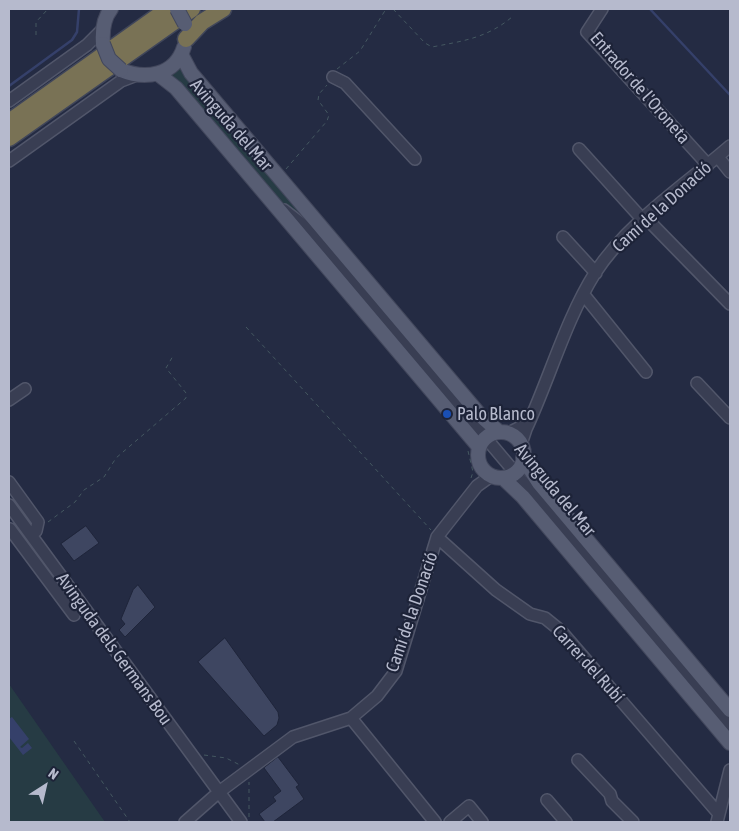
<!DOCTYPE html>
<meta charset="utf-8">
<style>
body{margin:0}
#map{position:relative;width:739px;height:831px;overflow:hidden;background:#242b43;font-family:"Asap Condensed",sans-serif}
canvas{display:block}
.frame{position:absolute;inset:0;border:10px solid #b6bacd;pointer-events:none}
.north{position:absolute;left:20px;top:761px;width:50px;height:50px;-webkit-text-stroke:4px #1d2338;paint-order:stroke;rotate:35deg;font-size:14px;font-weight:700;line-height:20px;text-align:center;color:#b6bacd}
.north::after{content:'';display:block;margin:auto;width:18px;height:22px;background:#b6bacd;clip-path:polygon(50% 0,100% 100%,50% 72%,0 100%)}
</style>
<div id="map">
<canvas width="739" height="831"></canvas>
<div class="frame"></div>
<div class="north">N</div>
</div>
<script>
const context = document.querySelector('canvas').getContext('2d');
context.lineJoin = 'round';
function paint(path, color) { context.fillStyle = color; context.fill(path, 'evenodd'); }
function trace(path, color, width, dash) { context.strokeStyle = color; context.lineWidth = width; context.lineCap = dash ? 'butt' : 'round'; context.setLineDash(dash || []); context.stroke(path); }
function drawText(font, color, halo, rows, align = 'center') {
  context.font = font + ' "Asap Condensed",sans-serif'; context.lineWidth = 4.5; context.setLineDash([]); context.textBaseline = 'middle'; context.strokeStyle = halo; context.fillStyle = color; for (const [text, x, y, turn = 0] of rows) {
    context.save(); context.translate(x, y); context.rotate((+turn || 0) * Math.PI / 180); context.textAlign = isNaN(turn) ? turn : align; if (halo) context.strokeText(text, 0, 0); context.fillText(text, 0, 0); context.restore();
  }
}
const green = new Path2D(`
 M181,65L287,194L306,224L282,203L169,75Z
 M9,684L105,822H9Z`);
const water = new Path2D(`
 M12,717L29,739L20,747L22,748L28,743L32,748L23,755L9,737V719Z`);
const stream = new Path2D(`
 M650,9L730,95
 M9,86L72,40L77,32L79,9`);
const building = new Path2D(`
 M86,526L99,543L74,561L61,544Z
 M138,585L155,607L125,637L119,630L125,624L121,619L133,590Z
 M225,638L278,712L279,718L277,725L264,736L198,662Z
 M278,757L299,785L296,787L304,799L273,822H265L259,814L276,801L273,797L281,791L264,768Z`);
const path = new Path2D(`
 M393,9L425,43L432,47C463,41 487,38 512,17
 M36,35V22L48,9
 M337,69L360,51L386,9
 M286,169L327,121L329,115L318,100L319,94L327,85
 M246,327L431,530
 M468,451L473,472L471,478
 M48,522L75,502L84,490L104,477L116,458L186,398V393L166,368L173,356
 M74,741L130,822
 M204,755L226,758L240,765
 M249,817V782`);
const minor = new Path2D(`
 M602,9L587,32L708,165
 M333,77L345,83L415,159
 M9,101L87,45L102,30
 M579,149L643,220
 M718,157L730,172
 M9,161L121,81L134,76
 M284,210L311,231L730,727
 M646,218L730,304
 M563,237L596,273
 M584,295L646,372
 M697,383L730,418
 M9,400L25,389
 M509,433L522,426L527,418
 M521,444L526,429C549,380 566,319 595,273C628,222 685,185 730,146
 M9,482L38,522L36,531
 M9,505L241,822
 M10,529L74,615
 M437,537L496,590L530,614L545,618L561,631L719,814
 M351,718L435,822
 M578,760L610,794L612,801L633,822
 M547,800L566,822
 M185,822L219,792L293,737L351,718L377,696L396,671L437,537L477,486L491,476
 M450,822L469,806L482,822
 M717,822L730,770`);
const major = new Path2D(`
 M103,44C102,31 103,19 111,9
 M181,54L191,73L480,415L499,432
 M121,70C145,80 175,76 184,47
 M158,74L176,88L479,447
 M478 455a23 23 0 1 1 46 0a23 23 0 1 1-46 0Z
 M523,458L539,483L730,710
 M503,478L523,497L730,743`);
const highway = new Path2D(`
 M186,39L202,22L223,9
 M9,122L168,9
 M9,138L192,9`);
const majorBridge = new Path2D(`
 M177,9L185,24
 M103,44L109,59L121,70`);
const markers = [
 [447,414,5,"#1a4fb4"]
];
const streetNames = [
 ["Entrador de l'Oroneta",640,88,49],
 ["Avinguda del Mar",231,125,49],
 ["Camí de la Donació",662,207,-42],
 ["Avinguda del Mar",555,490,50],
 ["Camí de la Donació",412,612,-71],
 ["Avinguda dels Germans Bou",114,649,54],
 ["Carrer del Rubí",588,664,48]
];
const poiNames = [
 ["Palo Blanco",457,414]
];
paint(green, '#263b44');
paint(water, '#35406a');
trace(stream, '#35406a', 2.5);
paint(building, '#3e4661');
trace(building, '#1f253a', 1);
trace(minor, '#51566a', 14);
trace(major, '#42475c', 16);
trace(highway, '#40465a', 19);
trace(path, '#455861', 1, [4, 4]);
trace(minor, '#393e53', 11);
trace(major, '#575d73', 14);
trace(highway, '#797255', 16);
trace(majorBridge, '#42475c', 16, []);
trace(majorBridge, '#575d73', 14);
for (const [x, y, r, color] of markers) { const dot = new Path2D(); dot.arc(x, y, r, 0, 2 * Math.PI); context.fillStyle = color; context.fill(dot); trace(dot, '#1d2338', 2); }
drawText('18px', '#b6bacd', '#1d2338', streetNames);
drawText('18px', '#b6bacd', '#1d2338', poiNames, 'left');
</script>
